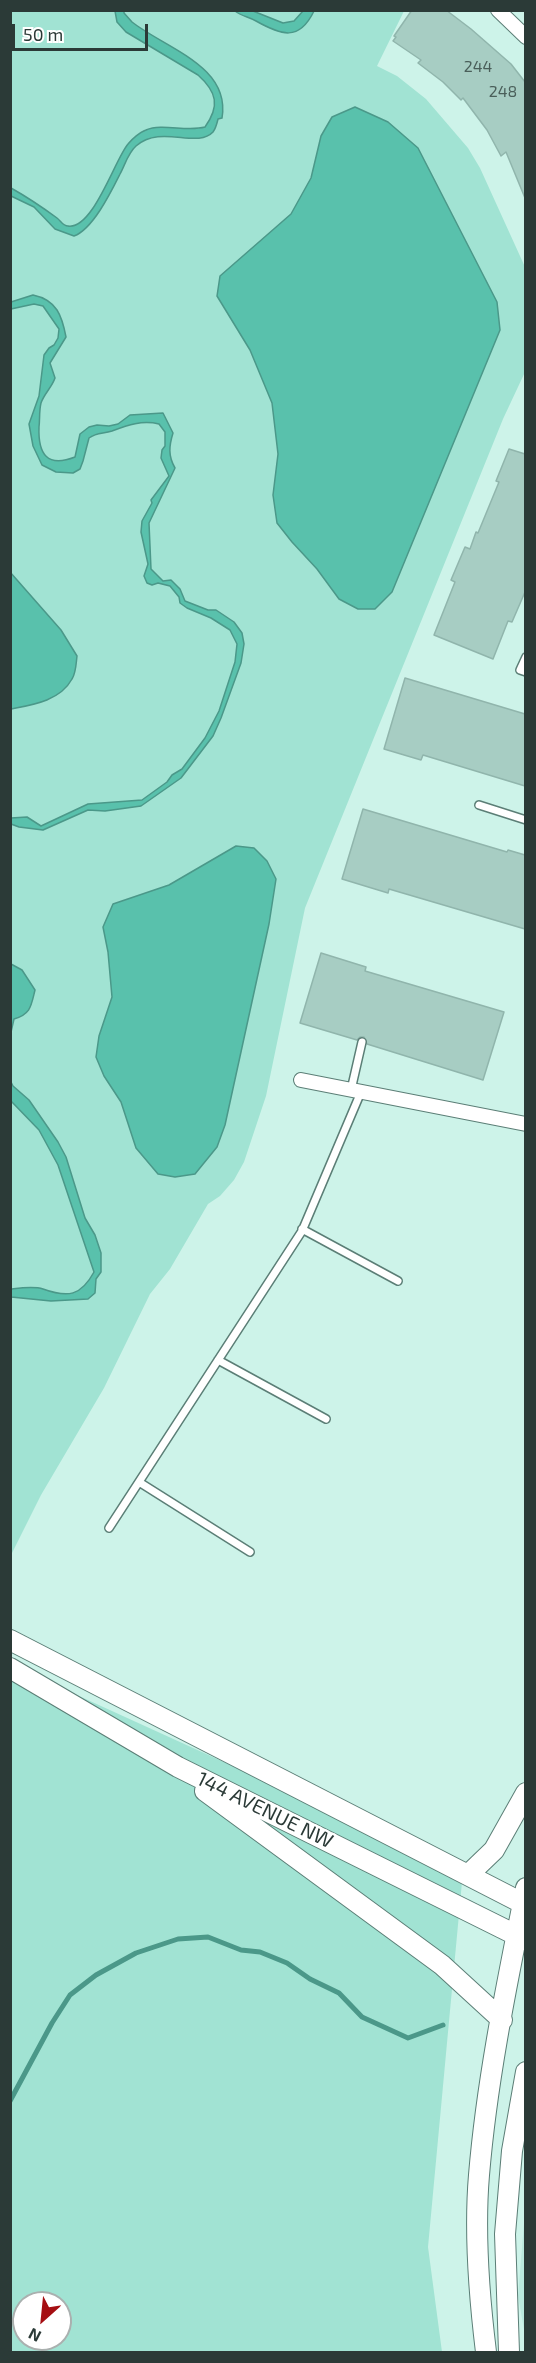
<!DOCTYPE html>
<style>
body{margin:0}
#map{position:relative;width:536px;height:2363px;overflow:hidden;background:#cdf3e9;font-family:"Exo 2",sans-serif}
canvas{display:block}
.frame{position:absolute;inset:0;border:12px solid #2b3a37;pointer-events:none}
.north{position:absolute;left:12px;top:2291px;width:60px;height:60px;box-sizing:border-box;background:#fff;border:2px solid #aab0af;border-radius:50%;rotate:207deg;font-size:16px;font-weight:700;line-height:24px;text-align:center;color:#2b3a37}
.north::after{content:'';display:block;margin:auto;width:21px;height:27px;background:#a50e12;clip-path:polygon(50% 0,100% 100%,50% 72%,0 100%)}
.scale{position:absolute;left:12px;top:24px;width:136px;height:27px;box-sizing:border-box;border:3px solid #2b3a37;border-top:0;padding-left:8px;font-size:18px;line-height:21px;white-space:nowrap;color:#2b3a37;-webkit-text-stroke:4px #fff;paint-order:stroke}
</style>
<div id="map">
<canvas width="536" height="2363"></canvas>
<div class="frame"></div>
<div class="north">N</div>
<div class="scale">50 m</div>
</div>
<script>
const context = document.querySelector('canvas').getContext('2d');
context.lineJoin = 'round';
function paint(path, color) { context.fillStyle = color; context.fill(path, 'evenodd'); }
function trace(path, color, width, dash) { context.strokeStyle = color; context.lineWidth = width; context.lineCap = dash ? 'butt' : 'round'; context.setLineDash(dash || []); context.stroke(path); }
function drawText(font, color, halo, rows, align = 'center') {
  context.font = font + ' "Exo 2",sans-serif'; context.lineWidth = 4.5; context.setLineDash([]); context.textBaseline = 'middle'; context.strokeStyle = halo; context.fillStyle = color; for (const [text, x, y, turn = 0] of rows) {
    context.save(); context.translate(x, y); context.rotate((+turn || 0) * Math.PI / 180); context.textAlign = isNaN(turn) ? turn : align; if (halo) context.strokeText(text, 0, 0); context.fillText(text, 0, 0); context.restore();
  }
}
const built = new Path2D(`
 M525,2211V2335L518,2296Z`);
const green = new Path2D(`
 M11,11H404L377,66L397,76L426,99L468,148L480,168L525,267V372L503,419L305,908L266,1096L244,1162L234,1180L220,1196L208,1204L170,1269L150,1294L104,1388L41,1495L11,1555Z
 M11,1665L463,1871L428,2247L442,2352H11ZM24,2303H60V2339H24Z`);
const water = new Path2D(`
 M115,11H124V13L132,22C165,48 231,66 222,118L218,119C217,123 216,128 213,132C197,149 161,124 136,146C128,153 125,165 120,174C111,192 93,229 74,236L55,229L34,207L11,196V188C27,197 42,207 57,218C61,221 63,226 68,226C93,230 115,159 128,144C132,139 140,132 146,130C162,123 187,132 205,127C220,106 217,92 198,75L126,32L117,22Z
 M235,11H253L283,23L294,21L303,11H314C299,42 281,35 256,21C249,17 241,16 235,11Z
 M355,107L388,122L418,148L497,302L500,330L392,592L375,609H358L339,599L317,569L292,542L277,523L273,495L278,454L272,403L250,350L217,296L220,276L291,214L311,178L321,136L332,117Z
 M33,295C57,300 62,316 66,337L50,363L55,378C52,387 44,394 41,403C39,411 40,419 39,427C38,454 47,468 75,457L80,434L89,427L97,425L109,426L118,424L130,415L163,413L173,433C169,446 168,456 175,468L149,523L151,569L163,581L171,580L180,589L185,601L208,610H216L234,622L242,633L244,644L241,663L221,718L213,736L181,778L141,806L105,811L88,810L43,830L19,827L11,824V818L27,817L41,826L88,804L142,800L167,782L172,775L182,769L205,738L219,711L235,662L237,644L230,630L211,618L187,608L180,603L179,597L170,586L158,583L152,585L147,583L144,576L148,564L141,532L142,521L152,503L151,500L169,476L161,458L162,450L165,446V432L159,424C142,420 128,425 112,431C103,434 97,432 89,438L83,461L80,469L73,473L56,472L42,465L33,446L29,424L39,396L44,355L49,348L54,345L58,338L59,329L43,306L34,304L11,309V302Z
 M10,572L61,630L77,656C76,664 76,673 72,679C60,701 32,705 11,709Z
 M236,846L254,848L267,861L276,879L269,924L225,1125L217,1147L195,1174L175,1177L158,1174L136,1148L121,1102L104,1076L96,1057L99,1036L112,997L108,952L103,927L113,904L169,885Z
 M11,964L22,970L35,990C31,1006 31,1014 14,1019L11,1032Z
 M10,1080L13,1086L29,1100L58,1142L66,1157L85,1218L95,1235L101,1253V1272L96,1279L95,1293L88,1299L51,1301L11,1297V1289C20,1288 34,1286 43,1289C68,1298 81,1296 94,1272L58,1165L39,1130L11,1101Z`);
const stream = new Path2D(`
 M10,2101L52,2023L70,1995L96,1975L136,1953L178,1939L208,1937L241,1950L260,1952L287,1963L310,1979L339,1993L362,2017L408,2038L443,2025`);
const building = new Path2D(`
 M412,10H446L471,29L511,64L525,82V198L506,152L501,156L487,130L463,98L461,100L443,82L418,63L421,60L393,41L396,37L394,36Z
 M509,449L525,454V592L512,622L508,621L493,659L434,635L455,582L451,580L465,547L470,549L476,532L478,533L499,482L496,481Z
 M405,678L525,714V786L423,755L421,760L384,749Z
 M363,809L507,852L508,850L525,855V929L389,889L388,893L342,879Z
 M321,953L366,967L365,971L504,1012L483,1080L367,1044L364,1037H360L357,1040L300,1023Z`);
const service = new Path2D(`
 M526,657L520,670L526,672
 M479,805L526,820
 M351,1090L362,1042
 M302,1229L398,1281
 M218,1360L326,1419
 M139,1482L250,1552
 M109,1528L302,1231L361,1092`);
const minor = new Path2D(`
 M498,10L526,37
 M301,1080L526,1124`);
const secondary = new Path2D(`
 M10,1640L526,1905
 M10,1668L178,1767L526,1940
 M205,1791L442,1965L502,2020
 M468,1875L494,1850L526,1793
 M486,2352C479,2295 474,2234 479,2175C487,2079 507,1983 526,1888
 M509,2352L505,2234L512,2151L526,2072`);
const numberNames = [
 ["244",478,67],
 ["248",503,92]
];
const streetNames = [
 ["144 AVENUE NW",265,1810,26]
];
paint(built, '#bae9dd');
paint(green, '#a1e3d3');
paint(water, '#59c1ac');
trace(water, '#4b9889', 1.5);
trace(stream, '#4b9889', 5);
paint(building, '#a7cdc3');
trace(building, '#90b5ac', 1.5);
trace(service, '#5b7e76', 10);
trace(minor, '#5b7e76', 16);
trace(secondary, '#5b7e76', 22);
trace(service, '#fff', 7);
trace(minor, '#fff', 14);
trace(secondary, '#fff', 20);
drawText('16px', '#4a5f5a', null, numberNames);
drawText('20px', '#2b3a37', '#fff', streetNames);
</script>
